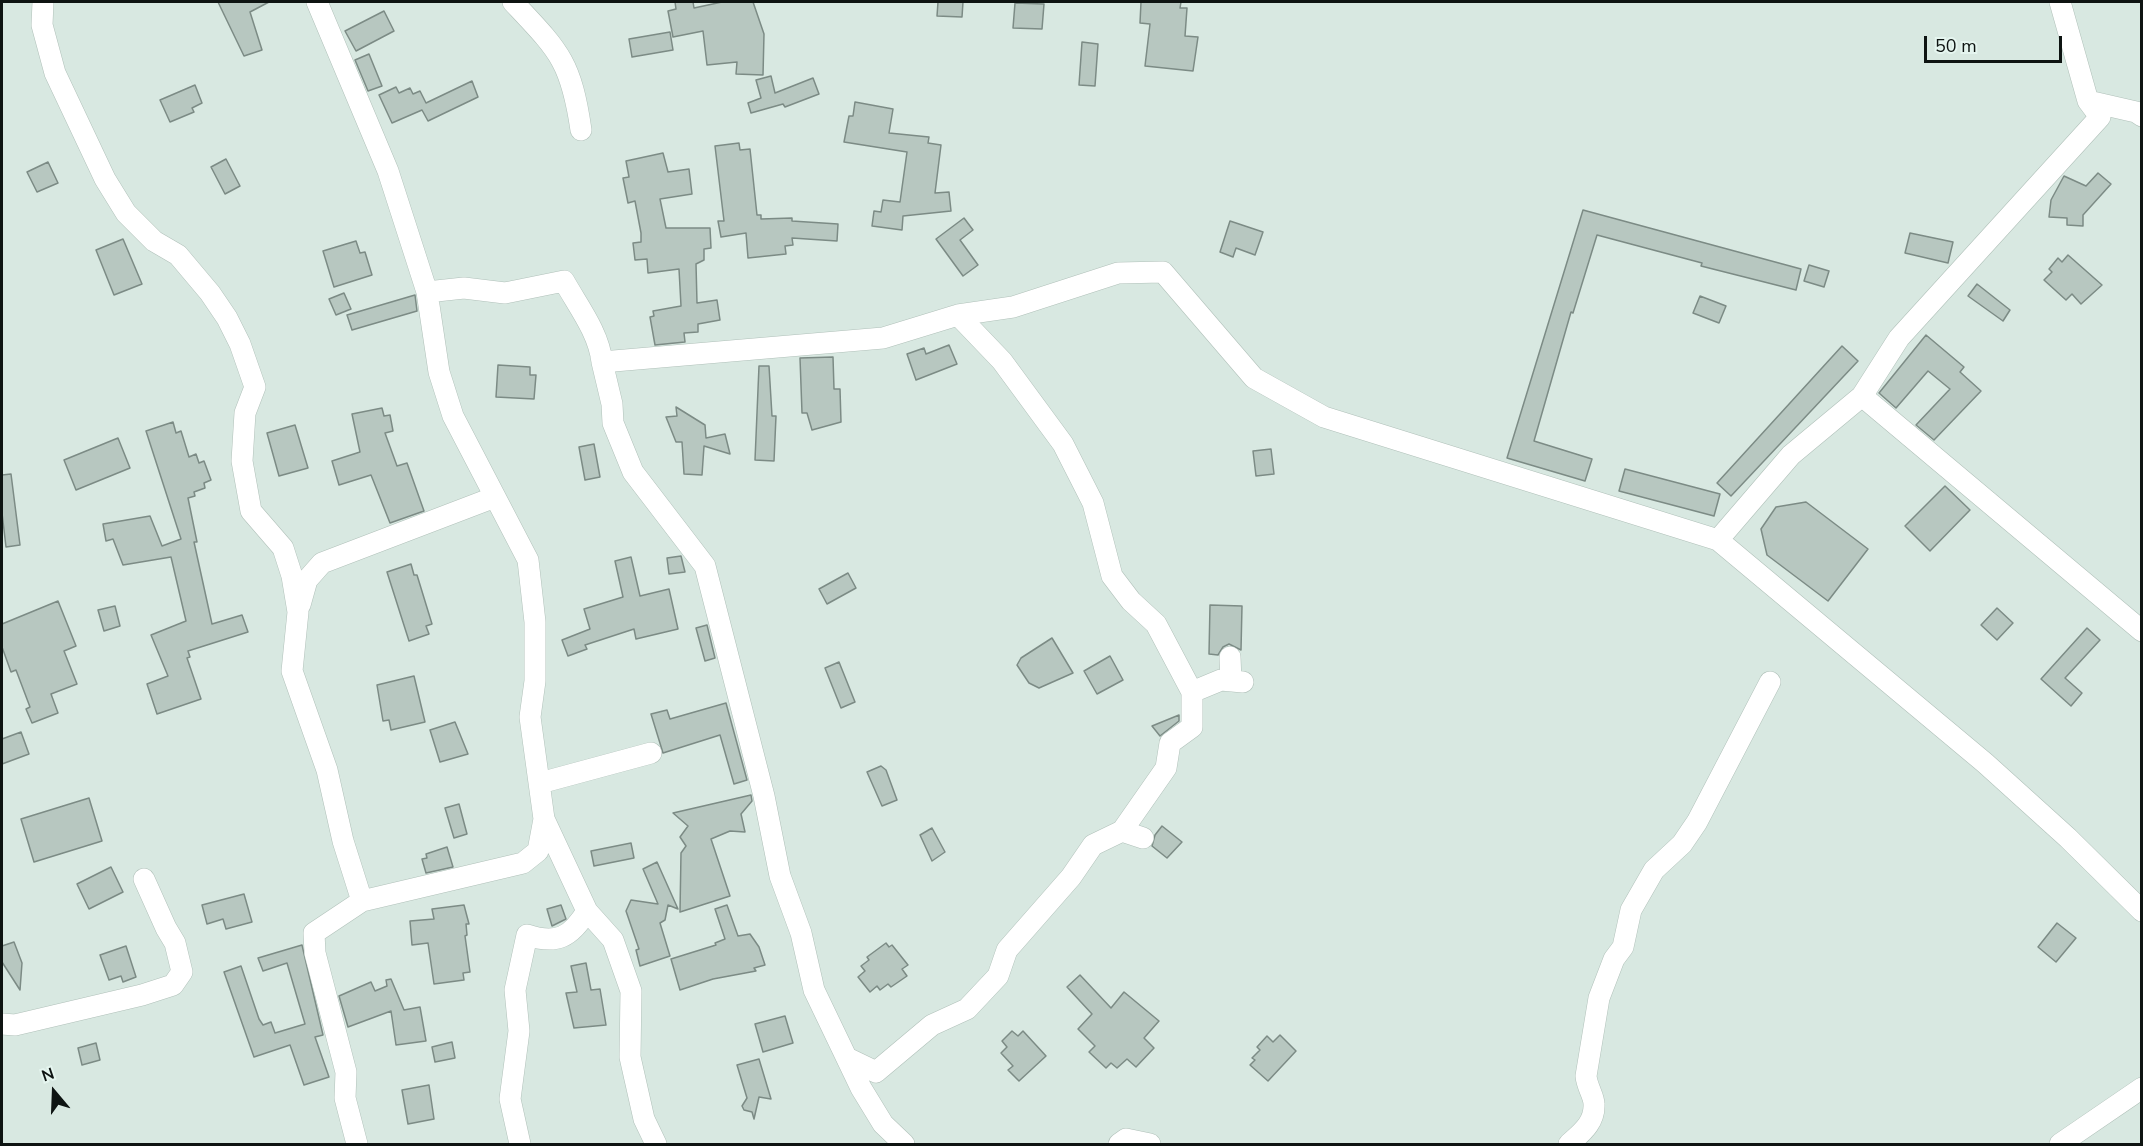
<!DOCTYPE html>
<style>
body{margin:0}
#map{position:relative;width:2143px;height:1146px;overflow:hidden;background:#d8e8e1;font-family:"Nunito Sans",sans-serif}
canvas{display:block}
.frame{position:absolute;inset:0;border:3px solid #0e1412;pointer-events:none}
.north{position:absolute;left:24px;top:1062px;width:60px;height:60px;-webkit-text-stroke:4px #e5f5ef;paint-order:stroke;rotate:341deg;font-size:16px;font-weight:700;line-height:24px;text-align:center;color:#0e1412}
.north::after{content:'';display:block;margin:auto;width:21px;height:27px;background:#0e1412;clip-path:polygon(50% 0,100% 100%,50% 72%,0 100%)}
.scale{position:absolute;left:1924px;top:36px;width:138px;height:27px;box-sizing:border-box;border:3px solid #0e1412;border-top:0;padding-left:8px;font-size:18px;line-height:21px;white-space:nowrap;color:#0e1412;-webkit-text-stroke:4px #e5f5ef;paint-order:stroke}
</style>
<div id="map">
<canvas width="2143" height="1146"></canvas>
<div class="frame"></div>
<div class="north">N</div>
<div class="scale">50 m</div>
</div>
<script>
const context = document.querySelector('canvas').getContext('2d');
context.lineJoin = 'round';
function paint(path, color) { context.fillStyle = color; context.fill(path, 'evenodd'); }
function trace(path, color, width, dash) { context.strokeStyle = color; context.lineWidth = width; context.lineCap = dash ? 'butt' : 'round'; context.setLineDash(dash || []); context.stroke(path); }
const building = new Path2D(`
 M218,2H269L250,12L262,50L244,56Z
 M675,2H693L694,8L722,2H753L764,34L763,75L736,74L737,62L707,65L703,31L673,37L668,11L676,9Z
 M938,2H963L962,17L937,16Z
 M1141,2H1181L1180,8H1187L1185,36L1198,37L1193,71L1145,66L1150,24L1140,23Z
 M1015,3L1044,4L1042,29L1013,28Z
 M384,11L394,31L356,51L345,31Z
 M670,32L673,50L632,57L629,39Z
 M1082,42L1098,44L1095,86L1079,85Z
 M369,54L382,86L368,91L355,60Z
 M771,76L775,93L813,78L819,94L785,107L783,104L751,113L748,103L761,98L756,80Z
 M472,81L478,97L428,121L422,110L392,123L379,95L396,87L399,93L410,88L413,94L420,91L426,103Z
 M195,85L202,103L192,108L194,112L170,122L160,100Z
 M855,102L893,109L889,133L929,137L928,143L941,145L935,193L949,192L951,211L903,216L902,230L872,226L874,211L881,212L883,200L900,202L907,152L844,142L849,116H853Z
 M739,143L740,150L750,149L757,215H761V219L792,218V221L838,224L837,241L792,238L793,245L785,246L786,254L748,258L746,233L721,237L718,221H724L715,146Z
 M663,153L668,172L689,169L692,194L660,199L666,228H710L711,248L704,249V260L696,264L697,303L717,300L720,320L698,324V332L684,333L685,342L655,345L650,317L654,316L653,311L681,306L679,269L648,273L647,259L635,260L633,243L641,242V233L635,201L628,203L623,178L629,177L626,161Z
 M226,159L240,186L225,194L211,167Z
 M48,162L58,183L37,192L27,172Z
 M2098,173L2111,184L2083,215V226L2067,225V218L2049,217L2051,200L2064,176L2086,186Z
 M1583,210L1801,269L1796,290L1701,266L1702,263L1597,235L1573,313L1571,312L1534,441L1592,459L1585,481L1507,458Z
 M964,218L973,230L960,240L978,265L963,276L936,239Z
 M1230,221L1263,232L1255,255L1236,248L1233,257L1220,252Z
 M1910,233L1953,242L1948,263L1905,253Z
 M123,239L142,284L114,295L96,250Z
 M356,241L360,253L365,252L372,275L334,287L323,251Z
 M2068,255L2102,285L2081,304L2072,294L2066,300L2044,280L2052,272L2049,269L2058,258L2062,262Z
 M1809,265L1829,271L1824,287L1804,281Z
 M1977,284L2010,310L2003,321L1968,296Z
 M344,293L351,309L336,315L329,299Z
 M415,295L417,311L352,330L347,315Z
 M1700,296L1726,306L1719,323L1693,313Z
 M1926,335L1964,367L1960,372L1981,391L1934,440L1916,425L1950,389L1928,371L1896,408L1879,393Z
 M949,345L957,364L916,380L907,354L924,348L926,354Z
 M1842,346L1858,361L1731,496L1717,483Z
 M833,357L834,389H840L841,422L812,430L807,413H802L800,358Z
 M498,365L530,367V375H536L534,399L496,397Z
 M759,366H769L772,416H776L774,461L755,460Z
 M676,407L705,425L706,438L725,434L730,454L704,446L702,475L684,474L682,442H676L666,417L677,416Z
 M382,408L384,416L390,415L393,431L385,433L397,466L407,463L424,511L390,523L371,475L339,485L332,461L360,452L352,414Z
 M173,422L176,433L181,431L189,457L196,454L199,463L204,461L211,480L204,483L205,488L194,492L195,496L188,498L197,542H194L212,624L242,615L248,632L188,651L190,657L187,658L201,699L157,714L147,684L168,676L151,635L186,621L171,557L123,565L113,539L106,541L103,524L150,516L162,546L181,539L146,431Z
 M295,425L308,468L279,476L267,433Z
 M118,438L130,468L76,490L64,460Z
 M594,444L600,477L585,480L579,447Z
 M1271,449L1274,474L1256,476L1253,451Z
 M1625,469L1720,494L1714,516L1619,491Z
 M11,474L20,545L6,547L2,513V475Z
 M1945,486L1970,510L1930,551L1905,526Z
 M1806,502L1868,549L1828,601L1767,555L1761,529L1776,507Z
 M681,556L685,572L669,574L667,558Z
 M631,557L640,596L669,589L678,629L636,639L634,629L585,645L587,649L568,656L562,640L590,629L584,609L623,597L615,561Z
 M411,564L414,575H417L432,624L426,626L429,634L409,641L387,572Z
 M848,573L856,588L827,604L819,589Z
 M58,601L76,646L64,651L77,684L51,694L58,713L32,723L26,709L30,707L16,670L11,672L2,647V624Z
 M1210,605L1242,606L1241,650L1229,644L1223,647L1218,655L1209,654Z
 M115,606L120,626L104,631L98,610Z
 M1997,608L2013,623L1997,640L1981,625Z
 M707,625L715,658L705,661L696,628Z
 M2087,628L2100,640L2065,678L2082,693L2071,706L2041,679Z
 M1052,638L1073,673L1039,688L1029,683L1017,665L1021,658Z
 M1110,656L1123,680L1097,694L1084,671Z
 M839,662L855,702L841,708L825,668Z
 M414,676L425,722L391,730L389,720L383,721L377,685Z
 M726,703L747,780L734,784L720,735L663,753L651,714L667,710L670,719Z
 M1179,715V721L1160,736L1152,726Z
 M455,722L468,754L440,762L430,730Z
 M21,732L29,754L2,764V739Z
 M881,766L886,770L897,800L882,806L867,772Z
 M751,795L752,801L741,814L745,832L730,831L711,839L730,896L680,912L681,853L686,846L680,837L688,826L673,813Z
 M89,798L102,841L34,862L21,819Z
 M459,804L467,834L454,838L445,808Z
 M1162,826L1182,842L1167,858L1152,846L1155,835Z
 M932,828L945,852L932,861L920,835Z
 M631,843L634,858L594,866L591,851Z
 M447,847L453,867L426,873L422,859L427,858L426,854Z
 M657,862L678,909L668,905L665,920L660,923L670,956L640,966L636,950L639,949L626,911L631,900L658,904L643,869Z
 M111,867L123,892L89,909L77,884Z
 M244,894L252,922L226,929L223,919L207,924L202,905Z
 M464,905L469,924H466L467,935L465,936L470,972L463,973L464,980L434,984L428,943L412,945L410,921L434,919L432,909Z
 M561,905L566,919L552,926L547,909Z
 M727,905L738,936L750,934L759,947L765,965L754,968L756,971L713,979L680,990L671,959L716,945L715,943L725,939L715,909Z
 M2057,923L2076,938L2056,962L2038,947Z
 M14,942L22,963L20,990L2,962V946Z
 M886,943L889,947L892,945L908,965L902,969L907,976L891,987L888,984L880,990L877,986L870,992L858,977L865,971L861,966L869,960L867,957Z
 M302,945L323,1035L315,1037L329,1077L304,1085L290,1045L254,1057L224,972L241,966L259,1019L263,1025L271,1022L275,1033L305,1024L287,963L263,971L258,958Z
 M126,946L136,977L123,982L121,976L109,980L100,955Z
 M586,963L591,990L600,989L606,1025L574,1028L566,993L577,992L571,966Z
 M1080,975L1111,1008L1124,992L1159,1021L1144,1038L1154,1048L1136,1067L1127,1059L1117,1068L1111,1063L1106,1068L1089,1052L1095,1046L1078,1029L1092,1014L1067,987Z
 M391,979L404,1010L420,1007L426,1041L396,1045L391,1011L348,1027L339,996L371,982L375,991L387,986L386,980Z
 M785,1016L793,1043L763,1052L755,1024Z
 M1012,1031L1018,1036L1023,1031L1046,1056L1019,1081L1008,1070L1013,1066L1001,1053L1007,1047L1002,1041Z
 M1280,1035L1296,1051L1268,1081L1250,1065L1255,1060L1252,1058L1260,1050L1257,1047L1267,1036L1273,1042Z
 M452,1042L455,1058L435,1062L432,1047Z
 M96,1043L100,1060L82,1065L78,1048Z
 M759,1059L771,1099L759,1097L754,1119L752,1112L744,1110L742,1106L747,1098L737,1065Z
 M429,1085L434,1119L408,1124L402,1090Z`);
const minor = new Path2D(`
 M43,2L42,25L55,73L105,179L126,213L154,241L178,255L210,293L227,318L240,344L255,387L245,413L242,461L251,511L283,548L292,576L298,612L292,671L327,770L343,841L362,901
 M317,2L388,171L427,292L464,288L505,293L564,281C578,306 599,333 602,362L883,338L958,315L1013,307L1118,273L1163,272L1254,378L1324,417L1718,540L1791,455L1862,396
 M513,2C559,51 571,61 581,130
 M2060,2L2088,101L2100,117L1899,338L1862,396L2142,631
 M2088,101L2136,112L2142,116
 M427,292L439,372L453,416L528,560L535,622V681L530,717L544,819L587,911C571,937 557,945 527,935L515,990L519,1031L510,1099L520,1144
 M958,315L1002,361L1063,444L1093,503L1112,576L1131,601L1156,624L1192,692V727L1170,743L1166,768L1122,831
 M602,362L612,404L613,423L633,472L705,566L764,796L780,876L801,933L814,990L861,1088L883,1124L904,1144
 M1718,540L1985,763L2068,838L2142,911
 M300,605L307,580L322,563L495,497
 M1230,657L1231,681
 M1192,692L1221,680L1243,682
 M540,783L651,753
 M587,911L613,940L631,991L630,1057L644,1119L656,1144
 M2,1024L15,1025L142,995L173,985L182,972L175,943L166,928L144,879
 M847,1058L876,1072L932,1025L967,1009L998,976L1007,950L1071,877L1093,845L1122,831L1143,838
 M357,1144L345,1098L346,1072L315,953L314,933L362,901L523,863L538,851L544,819
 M1119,1144L1126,1139L1150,1144
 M1569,1144C1581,1133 1595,1123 1594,1104C1594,1096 1587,1087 1586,1076L1599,998L1614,959L1623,947L1631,910L1654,870L1682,844L1697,822L1770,682
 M2060,1144L2142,1088`);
paint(building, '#b7c7c0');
trace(building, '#7c8b85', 1.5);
trace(minor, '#b0c0b9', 22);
trace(minor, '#fff', 21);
</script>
